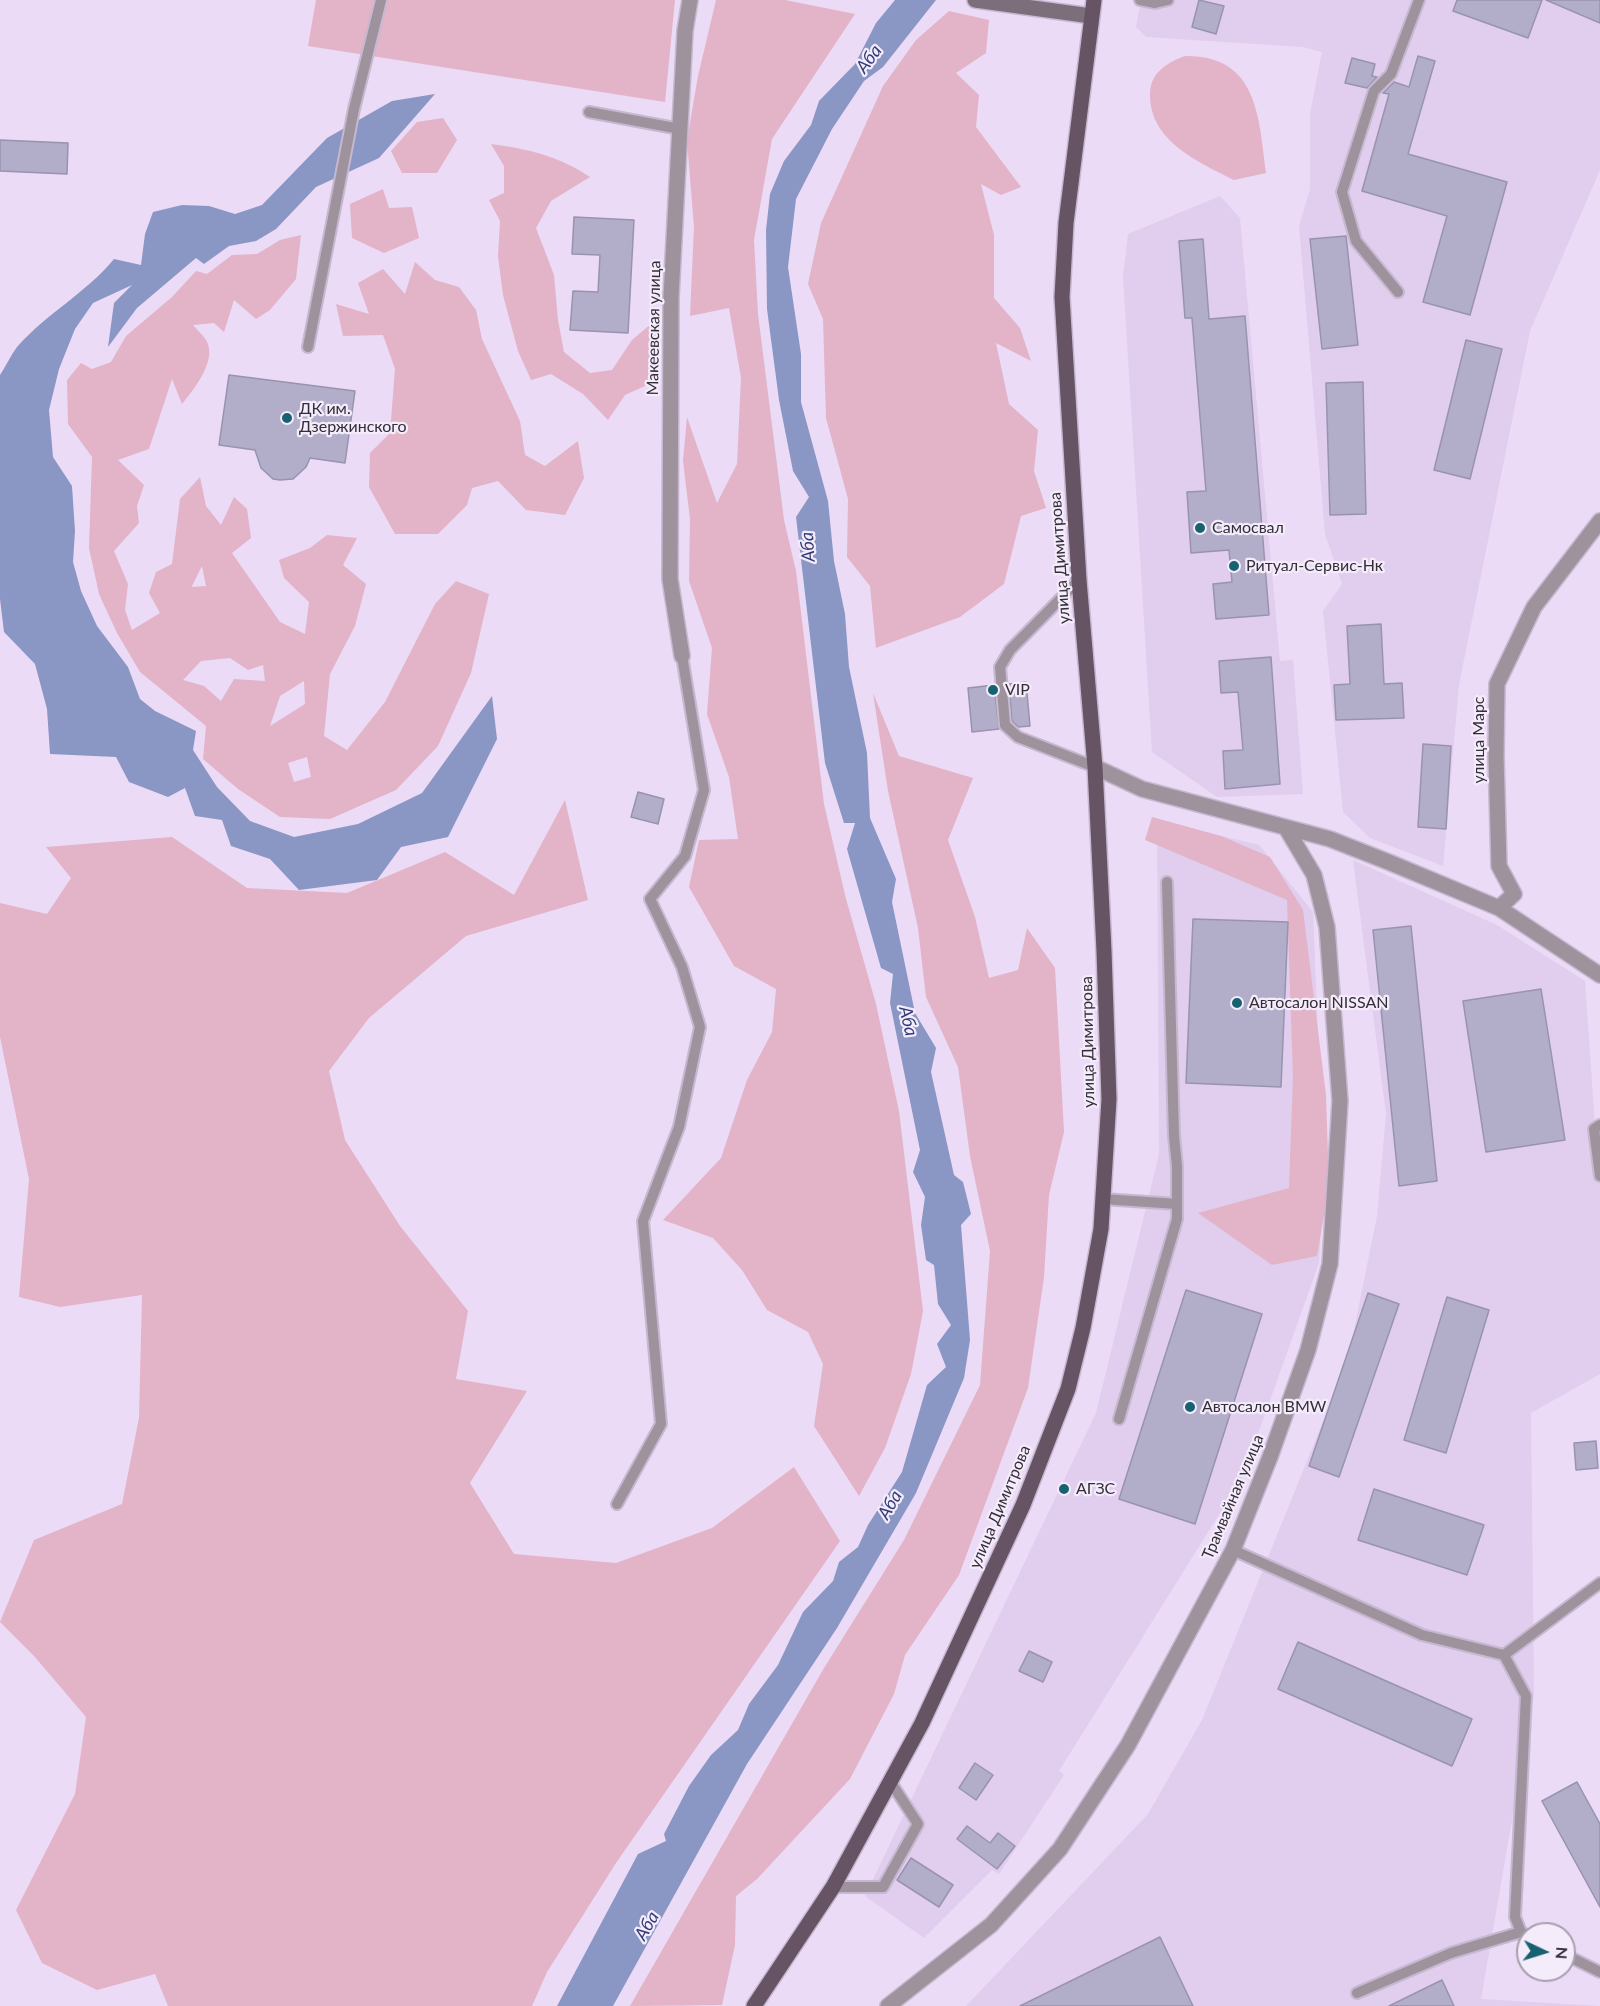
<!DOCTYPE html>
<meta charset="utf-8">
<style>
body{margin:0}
#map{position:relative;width:1600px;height:2006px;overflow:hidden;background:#ebdbf6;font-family:Lato,sans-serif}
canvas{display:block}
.north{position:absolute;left:1516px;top:1922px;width:60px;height:60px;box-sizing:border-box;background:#f4ebfb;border:2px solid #a79fad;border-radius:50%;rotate:94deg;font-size:16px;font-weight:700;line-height:24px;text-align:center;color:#342e38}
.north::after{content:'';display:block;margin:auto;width:21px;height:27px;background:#186170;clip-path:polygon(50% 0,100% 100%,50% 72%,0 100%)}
</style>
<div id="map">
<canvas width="1600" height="2006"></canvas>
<div class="north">N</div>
</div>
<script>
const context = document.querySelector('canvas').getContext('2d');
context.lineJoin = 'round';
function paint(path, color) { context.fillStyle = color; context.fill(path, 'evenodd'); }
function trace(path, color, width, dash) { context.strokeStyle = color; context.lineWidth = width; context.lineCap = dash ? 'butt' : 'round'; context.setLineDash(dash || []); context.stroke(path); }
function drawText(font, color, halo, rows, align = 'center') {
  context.font = font + ' Lato,sans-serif'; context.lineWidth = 4.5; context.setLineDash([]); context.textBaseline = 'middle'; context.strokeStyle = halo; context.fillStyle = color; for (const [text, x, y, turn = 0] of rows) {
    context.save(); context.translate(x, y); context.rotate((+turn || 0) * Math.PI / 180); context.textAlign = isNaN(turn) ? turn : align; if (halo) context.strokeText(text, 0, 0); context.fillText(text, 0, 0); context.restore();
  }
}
const built = new Path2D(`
 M1141,0H1600V170L1530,331L1459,685L1443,866L1370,838L1343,812L1323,611L1342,584L1325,534L1299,226L1310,189V114L1322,52L1303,47L1146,37L1136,27Z
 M1220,196L1240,218L1280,661L1293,660L1303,794L1217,797L1152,752L1123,277L1128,234Z
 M1157,820L1259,845L1313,912L1324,1178L1319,1263L1243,1476L1059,1771L1064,1775L999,1874L992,1870L924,1938L865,1896L1096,1413L1159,1154Z
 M1353,860L1497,925L1585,981L1595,1126H1600V1374L1531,1413L1534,1693L1481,1999L1600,2006H966L1148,1814L1202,1720L1348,1360L1377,1216L1386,1114Z`);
const green = new Path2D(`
 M316,0H675L665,102L308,46Z
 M716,0H785L855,14L772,139L754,240L758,314L784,520L796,571L824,804L846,899L876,1004L899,1111L923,1311L911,1374L885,1448L859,1496L814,1426L823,1364L808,1332L767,1310L742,1270L713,1238L663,1220L721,1158L747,1080L772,1032L776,989L734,966L689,887L699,840L738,839L729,777L707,714L712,648L689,581L690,519L683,461L687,417L717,503L737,464L741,378L729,308L690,316L694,227L687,140L698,76Z
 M949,11L989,20L986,53L956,73L979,95L976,127L1021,187L1001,195L981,184L994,235V298L1020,328L1031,361L996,343L1009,404L1038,430L1034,471L1046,508L1021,516L1004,584L960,617L876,648L870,586L847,557L848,499L826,418L823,319L808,284L821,223L883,86L916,40Z
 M1185,56C1257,55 1259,116 1266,173L1234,180C1198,162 1150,141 1150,95C1150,73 1166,63 1185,56Z
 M443,118L457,140L437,173H402L391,151L417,122Z
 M491,144C528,149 559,156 590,177L551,201L536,228L554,275L558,320L564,352L590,373L612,370L632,340L658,318L656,381L625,395L608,420L583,394L551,374L531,380L518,351L503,295L498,256L500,221L489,200L504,193V166Z
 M383,189L389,208L412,207L419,238L384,253L352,238L350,204Z
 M301,235L296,279L270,310L256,319L234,300L224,332L214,323L193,325C197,330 202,334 206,340C218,360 194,389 182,404L172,379L149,449L118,460L144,485L137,506L139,523L114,551L128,584L125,610L132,630L160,613L149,593L156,572L172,564L180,499L200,477L206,506L221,525L234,497L247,509L251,538L232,553L280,622L305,634L309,602L284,578L279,560L310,548L327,535L357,538L343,565L366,584L355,626L330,674L324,736L347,750L385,702L435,604L456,581L489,594L471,673L438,746L396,790L330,819L280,817L238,789L203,759L206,726L140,672L117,633L99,594L89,548L92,457L68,424L67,380L81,363L92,369L111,362L126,336L172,297L196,271L207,274L232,255L257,254L280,240ZM202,566L206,586L192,587V586ZM230,658L248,670L263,665L265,681L234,679L221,701L204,686L183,680L201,661ZM304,681L305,704L270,726L280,696ZM307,757L311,777L294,782L288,763Z
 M415,262L435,280L459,287L476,310L482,339L520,421L525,455L545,466L578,441L584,478L565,515L526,510L498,481L472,488L467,505L438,534H395L369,487L370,453L390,433L395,369L383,335L343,336L336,304L369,314L358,283L383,269L405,294Z
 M873,693L899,756L973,778L948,840L975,917L989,978L1018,970L1027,928L1055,968L1064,1132L1049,1195L1044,1277L1028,1388L959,1575L905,1655L894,1694L850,1779L757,1879L736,1896L735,1945L722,2005L630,2006L824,1668L904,1540L980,1385L990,1251L970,1156L958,1067L926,997L918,928L888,791Z
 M565,800L588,900L466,936L369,1018L329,1071L345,1140L400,1226L468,1311L456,1379L527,1391L470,1483L514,1554L616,1563L712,1528L794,1467L840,1541L616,1863L547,1972L532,2006H168L155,1974L97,1990L42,1963L16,1910L75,1794L86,1717L34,1656L0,1622L34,1540L122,1504L139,1418L142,1295L60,1307L19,1297L29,1179L0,1037V903L47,914L71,878L46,847L172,837L247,888L347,893L445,852L514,895Z
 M1152,817L1221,836L1270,857L1303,910L1326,1095L1329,1186L1317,1256L1272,1265L1198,1213L1289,1188L1293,1076L1287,900L1145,840Z`);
const water = new Path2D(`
 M895,0H936L883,67L864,81L832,129L796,199L788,267L801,354V402L828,501L834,561L845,614L849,667L867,753L870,818L896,879L892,902L915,1013L936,1048L931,1072L954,1175L963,1182L971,1214L961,1225L970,1340L964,1378L916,1493L837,1628L747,1764L613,2006H557L638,1854L666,1841L664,1834L689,1786L711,1755L738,1730L749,1704L778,1665L803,1612L833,1581L839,1562L858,1547L868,1525L902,1472L927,1385L946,1367L937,1344L951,1325L938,1304L934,1265L926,1260L921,1225L925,1197L913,1172L920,1150L890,1003L893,974L881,968L847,849L855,823H844L825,763L796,517L809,497L793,471L779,400L767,309L766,230L770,194L784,161L811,125L819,101L855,64L876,23Z
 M435,94L379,158L316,187L276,229L256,241L229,246L204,264L196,258L137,308L108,347L114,303L132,285L93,303L75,329L59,369L49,410L53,457L72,486L75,531L73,562L81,591L97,626L128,667L140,699L155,711L196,731L193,750L217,787L250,821L294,837L358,824L422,793L492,696L497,739L448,837L401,847L377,880L299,890L270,859L231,846L222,820L195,816L185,788L168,797L129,782L116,757L50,754L47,709L35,664L4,632L0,599V375C6,366 11,355 17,347C46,314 86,293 114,259L141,265L145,234L153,212L182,205L209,206L235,214L262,205L327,138L392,101Z`);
const building = new Path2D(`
 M1199,0L1224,6L1216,34L1192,27Z
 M1457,0H1542L1528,38L1453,11Z
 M1546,0H1600V23Z
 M1418,56L1435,61L1408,154L1507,182L1470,315L1423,302L1447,216L1362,191L1389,94L1383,93L1394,82L1409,87Z
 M1352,58L1375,64L1372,76L1377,77L1367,88L1345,83Z
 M0,140L68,143L67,174L0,171Z
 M574,217L634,220L628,333L570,330L573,291L598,292L600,255L572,254Z
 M1346,236L1358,345L1322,349L1310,239Z
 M1203,239L1209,319L1245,316L1269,615L1216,619L1213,584L1232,582L1229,550L1191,553L1187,492L1206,491L1192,318H1185L1179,241Z
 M1466,340L1502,349L1470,479L1434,470Z
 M229,375L355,391L345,463L310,458L306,467L293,479L280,480L273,479L261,468L255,450L219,445Z
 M1363,382L1366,514L1330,515L1326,383Z
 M1381,624L1384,684L1402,683L1404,718L1336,720L1334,685L1350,684L1347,626Z
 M1271,657L1280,784L1225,789L1223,751L1243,750L1238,692L1221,693L1219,661Z
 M1026,682L1030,726L1018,727L1012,721L1009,684Z
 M994,685L999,729L972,732L968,688Z
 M1423,744L1451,746L1446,829L1418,827Z
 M638,792L664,799L658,824L631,817Z
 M1193,919L1288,922L1281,1087L1186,1083Z
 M1411,926L1437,1181L1399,1186L1373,930Z
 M1541,989L1565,1140L1486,1152L1463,1001Z
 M1186,1290L1262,1314L1195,1524L1119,1499Z
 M1368,1293L1399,1304L1339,1477L1309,1466Z
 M1447,1297L1489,1310L1446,1453L1404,1440Z
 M1596,1441L1598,1468L1576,1470L1574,1443Z
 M1374,1489L1484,1525L1467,1575L1358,1540Z
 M1298,1642L1472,1719L1452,1766L1278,1689Z
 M1029,1651L1052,1662L1043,1682L1019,1671Z
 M975,1763L993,1775L976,1800L959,1788Z
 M1577,1782L1600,1824V1907L1542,1801Z
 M967,1826L990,1843L998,1833L1015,1846L997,1869L957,1839Z
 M911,1858L953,1885L939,1907L897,1880Z
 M1160,1937L1193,2006H1020Z
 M1442,1980L1454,2006H1389Z`);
const lane = new Path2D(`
 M1140,0L1155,3L1168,0
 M589,112L680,129
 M1398,292L1356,241L1342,192L1374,91L1391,74L1419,0
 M308,347L354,109L381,0
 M1079,580L1010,650L1000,667L1005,725L1018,737L1095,767
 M1600,1125L1594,1129L1600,1176
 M1103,1199L1177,1204
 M1119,1419L1177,1219V1167L1174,1136L1167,882
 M617,1504L661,1424L643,1221L679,1127L700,1027L682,967L650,899L685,856L704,790L682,656
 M1233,1550L1422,1635L1504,1655
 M833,1887H883L918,1824L890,1781
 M1521,1932L1515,1917L1526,1696L1504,1655L1600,1583
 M1564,1954L1600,1972
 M1357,1993L1451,1953L1521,1932L1528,1936`);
const street = new Path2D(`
 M682,656L670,579L671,297L685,31L690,0
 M1095,767L1142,789L1330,839L1391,863L1499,908L1600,975
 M1499,908L1514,894L1499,866L1496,756L1497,684L1534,607L1600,521
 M888,2006L991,1925L1060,1849L1128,1745L1233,1550L1270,1457L1308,1350L1330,1264L1340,1101L1327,927L1314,875L1286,828`);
const secondary = new Path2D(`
 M975,0L1091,16`);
const primary = new Path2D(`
 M754,2006L833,1887L922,1723L1023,1505L1068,1389L1083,1328L1101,1229L1109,1099L1104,951L1095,767L1079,580L1062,297L1066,223L1094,0`);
const markers = [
 [287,418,6,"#186170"],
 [1200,528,6,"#186170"],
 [1234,566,6,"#186170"],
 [993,690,6,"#186170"],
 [1237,1003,6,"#186170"],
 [1190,1407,6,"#186170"],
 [1064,1489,6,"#186170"]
];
const streetNames = [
 ["Макеевская улица",654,328,-89],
 ["улица Димитрова",1060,558,-94],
 ["улица Марс",1479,740,-90],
 ["улица Димитрова",1088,1042,-91],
 ["Трамвайная улица",1233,1497,-67],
 ["улица Димитрова",1000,1507,-67]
];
const poiNames = [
 ["ДК им.",299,409],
 ["Дзержинского",299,427],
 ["Самосвал",1212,528],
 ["Ритуал-Сервис-Нк",1246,566],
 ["VIP",1005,690],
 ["Автосалон NISSAN",1249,1003],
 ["Автосалон BMW",1202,1407],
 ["АГЗС",1076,1489]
];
const waterNames = [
 ["Аба",869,59,-53],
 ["Аба",808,547,-94],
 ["Аба",908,1021,77],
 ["Аба",890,1505,-60],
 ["Аба",647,1926,-60]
];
paint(built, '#e1cdee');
paint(green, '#e3b3c8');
paint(water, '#8a96c4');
paint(building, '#b2aeca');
trace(building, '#9893af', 1.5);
trace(lane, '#c6b8d0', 14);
trace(street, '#c6b8d0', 18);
trace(secondary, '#c6b8d0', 18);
trace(primary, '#c6b8d0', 18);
trace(lane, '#9e939c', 10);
trace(street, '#9e939c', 15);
trace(secondary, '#7d6e7b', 15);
trace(primary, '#665363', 15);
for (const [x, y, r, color] of markers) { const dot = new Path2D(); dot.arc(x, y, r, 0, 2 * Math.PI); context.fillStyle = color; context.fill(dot); trace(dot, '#f4ebfb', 2); }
drawText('16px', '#342e38', '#f4ebfb', streetNames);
drawText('16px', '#342e38', '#f4ebfb', poiNames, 'left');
drawText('italic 18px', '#313c77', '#f4ebfb', waterNames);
</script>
